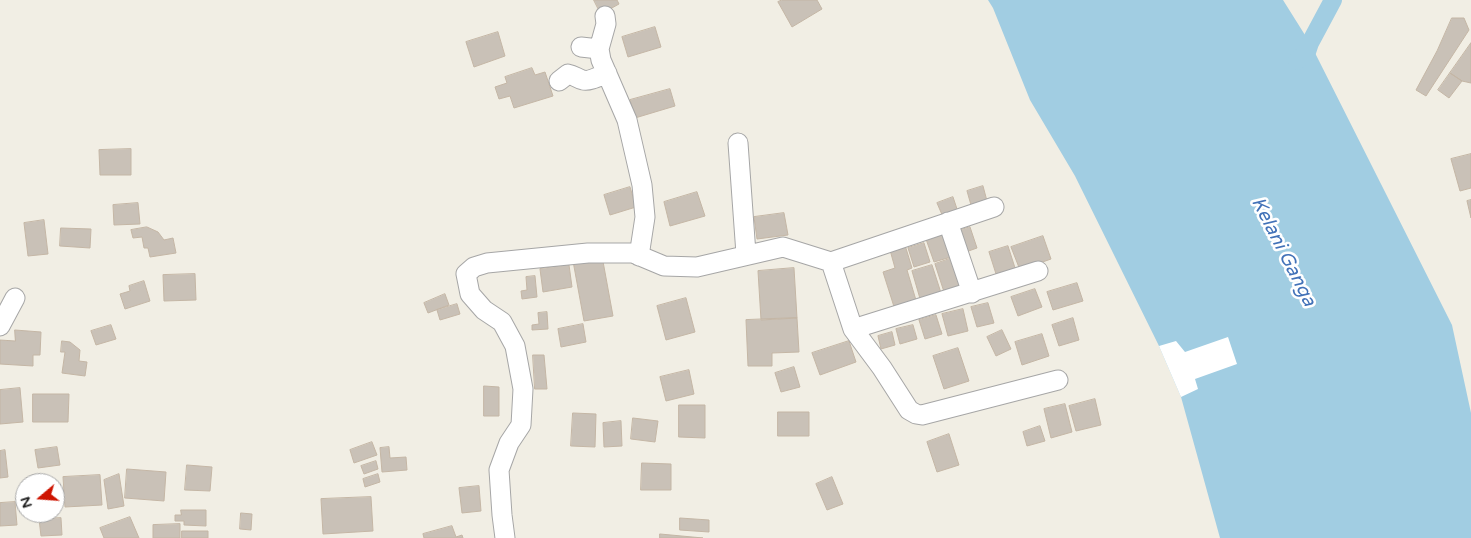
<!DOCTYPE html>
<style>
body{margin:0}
#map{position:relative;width:1471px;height:538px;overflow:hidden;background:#f1eee4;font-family:"Varela Round",sans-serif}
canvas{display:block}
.north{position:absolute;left:15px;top:473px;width:50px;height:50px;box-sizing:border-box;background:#fff;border:1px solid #a5a5a5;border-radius:50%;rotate:252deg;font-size:14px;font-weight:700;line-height:20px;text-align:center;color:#1f1f1f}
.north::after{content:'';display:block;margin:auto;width:18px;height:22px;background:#ce1400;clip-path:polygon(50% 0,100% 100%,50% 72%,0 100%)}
</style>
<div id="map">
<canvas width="1471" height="538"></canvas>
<div class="north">N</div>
</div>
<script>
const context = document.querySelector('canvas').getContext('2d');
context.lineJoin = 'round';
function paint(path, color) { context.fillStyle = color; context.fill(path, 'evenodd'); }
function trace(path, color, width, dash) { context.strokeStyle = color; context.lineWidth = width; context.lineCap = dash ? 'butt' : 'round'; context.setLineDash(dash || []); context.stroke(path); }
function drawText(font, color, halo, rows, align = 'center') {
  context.font = font + ' "Varela Round",sans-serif'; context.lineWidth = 5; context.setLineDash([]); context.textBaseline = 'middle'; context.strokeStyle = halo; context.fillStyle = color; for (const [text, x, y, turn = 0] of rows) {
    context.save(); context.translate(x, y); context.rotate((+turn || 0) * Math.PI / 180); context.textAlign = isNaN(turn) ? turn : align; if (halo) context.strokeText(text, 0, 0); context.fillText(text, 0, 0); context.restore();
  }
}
const water = new Path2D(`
 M988,0H1283L1310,43L1452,325L1471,413V538H1220L1181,397L1159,346L1075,176L1030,100L993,8Z`);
const pier = new Path2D(`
 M1228,337L1237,364L1195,379L1198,389L1181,397L1159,346L1176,341L1185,352Z`);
const canal = new Path2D(`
 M1297,61L1307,52L1310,43L1333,0`);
const building = new Path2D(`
 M594,0H617L619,4L601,14Z
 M782,0H817L822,9L792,27L778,2Z
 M1452,18H1464L1469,30L1426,96L1416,90L1437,51Z
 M655,27L661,47L628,57L622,37Z
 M498,32L505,56L474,67L466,42Z
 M1471,43V83L1462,81L1450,73Z
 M532,68L535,75L545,72L553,96L514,108L510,96L499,99L495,87L507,83L505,77Z
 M1450,73L1462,81L1449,98L1438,90Z
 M670,89L675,106L635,118L630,100Z
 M131,149V175H100L99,150Z
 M1471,154V188L1460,191L1451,159Z
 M983,186L987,201L971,205L967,191Z
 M630,187L636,207L610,215L604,195Z
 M697,192L705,216L670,226L664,202Z
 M953,197L958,212L943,217L937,203Z
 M1471,200V218L1467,201Z
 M138,203L140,224L114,225L113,205Z
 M784,213L788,235L757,239L754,217Z
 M44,220L48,254L28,256L24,223Z
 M147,227L158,232L164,240L173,238L176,253L150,257L148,248H144L142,237L133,238L131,230Z
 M970,227L977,248L963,253L955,232Z
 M61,228L91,229L90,248L60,246Z
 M950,231L958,255L934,262L926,239Z
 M1043,236L1051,259L1020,270L1011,247Z
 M924,243L930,262L914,267L908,248Z
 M905,245L912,268L907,270L918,307L896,313L883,272L895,268L890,250Z
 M1008,246L1016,271L997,277L989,252Z
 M602,256L613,316L584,321L573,261Z
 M958,256L968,288L945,295L935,264Z
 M569,265L572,287L543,292L540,269Z
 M932,265L942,296L921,302L912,271Z
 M794,268L797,318L761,320L758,271Z
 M195,274L196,300L164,301L163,275Z
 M535,276L537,297L522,299L521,291L527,290L526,277Z
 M144,281L150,301L125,309L120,294L130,291L129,286Z
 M1077,283L1083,301L1053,310L1047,292Z
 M1035,289L1042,307L1018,316L1011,297Z
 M445,294L449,305L428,313L424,303Z
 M686,298L695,332L666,340L657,306Z
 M988,303L994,323L977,327L971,307Z
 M457,304L460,314L440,320L437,310Z
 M963,309L968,331L948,336L942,314Z
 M547,312L548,329L532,330V325L539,324L538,313Z
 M936,315L942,334L925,339L919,320Z
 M797,318L799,352L772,353V366H748L746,320Z
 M1073,318L1079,340L1059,346L1052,325Z
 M583,324L586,342L561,347L558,329Z
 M111,325L116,339L96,345L91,331Z
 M913,325L917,339L900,344L896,329Z
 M15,330L41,332L40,355H33V366L0,364V340L15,341Z
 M1002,330L1011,349L996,356L987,337Z
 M892,332L895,345L881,349L878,336Z
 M1042,334L1049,356L1022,365L1015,342Z
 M62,341L70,342L80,350L79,361L87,362L85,376L62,373L65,352H61Z
 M849,341L856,362L820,375L812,353Z
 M958,348L969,381L944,389L933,356Z
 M533,355H544L547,389H535Z
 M794,367L800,387L781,392L775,373Z
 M689,370L694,394L666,401L660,377Z
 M484,386L499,387V416H484Z
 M20,388L23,422L0,424V390Z
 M33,394H69L68,422H33Z
 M1095,399L1101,425L1076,431L1069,406Z
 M1065,404L1072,432L1051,438L1044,409Z
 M679,405H705V438L679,437Z
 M778,412H809V436H778Z
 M573,413L596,414L595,447L571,446Z
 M633,418L658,421L655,442L631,439Z
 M621,421L622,446L604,447L603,423Z
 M1040,426L1045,441L1027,446L1023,432Z
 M949,434L959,465L937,472L927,442Z
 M372,442L377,455L354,463L350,450Z
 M57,447L60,465L38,468L35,450Z
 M389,447L390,458L406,457L407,470L382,472L380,448Z
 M5,450L8,477L0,478V451Z
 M376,461L378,469L364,474L361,466Z
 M642,463L671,464V490H641Z
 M187,465L212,467L210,491L185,490Z
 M127,469L166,472L164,501L125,498Z
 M119,474L124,506L108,509L104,480Z
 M378,474L380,482L365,487L363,479Z
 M100,475L102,505L65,507L63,477Z
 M832,477L843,504L827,510L816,484Z
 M479,486L481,511L462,513L459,488Z
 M371,497L373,531L323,534L321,499Z
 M15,502L17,525L0,526V503Z
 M181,510H206V526L184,525V521H175V515H181Z
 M241,513L252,514L251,530L240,529Z
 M130,517L139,538H104L100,528Z
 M61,518L62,535L41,536L39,519Z
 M680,518L709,520V532L680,530Z
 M180,524V538H153V525Z
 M452,526L456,537L462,535L463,538H424L423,534Z
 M182,531H208V538H182Z
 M660,534L703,538H660Z`);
const street = new Path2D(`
 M605,16L606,24L599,49L601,60L627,120L642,185L645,217L639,256
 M581,47L599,49
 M559,81L568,74C574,75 578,79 583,80C590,82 601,75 607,73
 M738,143L746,254
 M948,222L972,293
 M831,262L853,329L882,368L909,410L916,414L922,415L1058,380
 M0,326L15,298
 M853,329L1038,271
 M505,538L502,515L499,470L509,443L521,425L523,389L515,346L502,322L484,310L470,294L466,274L474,267L487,263L588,253H633L664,266L697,267L783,247L831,262L994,207`);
const waterNames = [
 ["Kelani Ganga",1283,252,63]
];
paint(water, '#a1cde2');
paint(pier, '#fff');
trace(canal, '#a1cde2', 18);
paint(building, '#c9c1b7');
trace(building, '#c4b6a5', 1);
trace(street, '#a6a6a6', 21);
trace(street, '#fff', 19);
drawText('italic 19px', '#4272b8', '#fff', waterNames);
</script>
